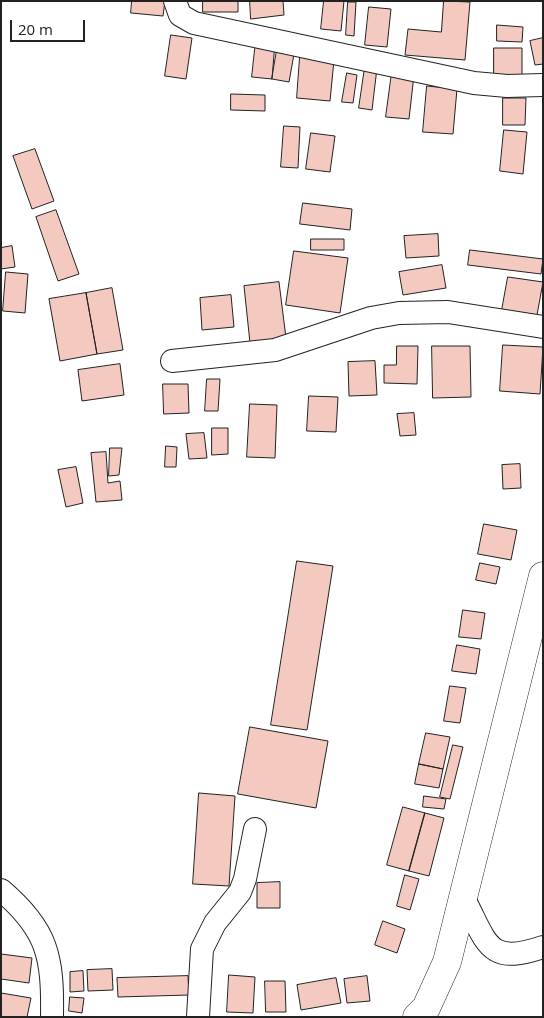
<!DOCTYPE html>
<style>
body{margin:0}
#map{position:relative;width:544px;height:1018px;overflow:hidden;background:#fff;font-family:"Open Sans",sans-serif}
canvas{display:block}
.frame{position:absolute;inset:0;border:2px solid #222;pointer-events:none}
.scale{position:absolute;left:10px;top:20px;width:75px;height:22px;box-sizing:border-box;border:2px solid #222;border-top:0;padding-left:6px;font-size:15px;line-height:18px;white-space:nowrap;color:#222;-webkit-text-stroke:4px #fff;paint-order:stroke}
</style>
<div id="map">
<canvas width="544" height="1018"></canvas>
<div class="frame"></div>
<div class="scale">20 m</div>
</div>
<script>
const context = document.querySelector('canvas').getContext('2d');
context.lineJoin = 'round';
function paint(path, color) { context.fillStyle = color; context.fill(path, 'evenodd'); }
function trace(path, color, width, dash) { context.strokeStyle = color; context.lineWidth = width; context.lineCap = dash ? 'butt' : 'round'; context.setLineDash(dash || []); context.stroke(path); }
const building = new Path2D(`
 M132,1H165L163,16L131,13Z
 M203,1H238V12H203Z
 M250,1H283L284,15L251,19Z
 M324,1H344L341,31L321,29Z
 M444,1L470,2L465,60L405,55L408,29L441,32Z
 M348,2H356L354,36L346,35Z
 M369,7L391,9L387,47L365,45Z
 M497,25L523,27L522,42L497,41Z
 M171,35L192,38L186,79L165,76Z
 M543,38V64L535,65L530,41Z
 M256,40L275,42L272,79L252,77Z
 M494,48H522V77H494Z
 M277,50L294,54L289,82L272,79Z
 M300,57L334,60L330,101L297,98Z
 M365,67L377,68L372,110L359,108Z
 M392,72L414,75L409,119L386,117Z
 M347,73L357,75L353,103L342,102Z
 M427,86L457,89L453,134L423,132Z
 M231,94L265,95V111L231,110Z
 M503,98H526L525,125H503Z
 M284,126L300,127L298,168L281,167Z
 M504,130L527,132L523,174L500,171Z
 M311,133L335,136L330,172L306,169Z
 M35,149L54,201L32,209L13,156Z
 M303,203L352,209L350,230L300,224Z
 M56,210L79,274L58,281L36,217Z
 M438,234L439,256L406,258L404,236Z
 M311,239H344V250H311Z
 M12,246L15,267L1,269V248Z
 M470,250L543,259L541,274L468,265Z
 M294,251L348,258L340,313L286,305Z
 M442,265L446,288L403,295L399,272Z
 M6,272L28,274L25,313L3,311Z
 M508,277L543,282L537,315L502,310Z
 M279,282L286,338L250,343L244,286Z
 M112,288L123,350L97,354L86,293Z
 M86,293L97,354L60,361L49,299Z
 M231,295L234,327L202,330L200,298Z
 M503,345L543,347L540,394L500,391Z
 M397,346H418L417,384L384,383V365H396Z
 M432,346H470L471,397L433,398Z
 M375,361L377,395L349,396L348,362Z
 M120,364L124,395L82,401L78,370Z
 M207,379H220L218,411H205Z
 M163,384H188L189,413L164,414Z
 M309,396L338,397L336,432L307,431Z
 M250,404L277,405L275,458L247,457Z
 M414,413L416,435L400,436L397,414Z
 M212,428H228V454L212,455Z
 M204,433L207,458L189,459L186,434Z
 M166,446L177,447L176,467H165Z
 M110,448H122L119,475L109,476Z
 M106,452L108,483L120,481L122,500L96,502L91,453Z
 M520,464L521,488L503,489L502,465Z
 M76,467L83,503L66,507L58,470Z
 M484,524L517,530L511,560L478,554Z
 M297,561L333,566L307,730L271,725Z
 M480,563L500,567L496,584L476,580Z
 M463,610L485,613L481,639L459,637Z
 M457,645L480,649L476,674L452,671Z
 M450,686L466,688L460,723L444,721Z
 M250,727L328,741L316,808L238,794Z
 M426,733L450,737L443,769L419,764Z
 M453,745L463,747L450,799L440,797Z
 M419,764L443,769L439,788L415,784Z
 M199,793L235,796L229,886L193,884Z
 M424,796L446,799L444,809L423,807Z
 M403,807L425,813L409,871L387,865Z
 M425,813L444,818L429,876L409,871Z
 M405,875L419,879L410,910L397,906Z
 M280,882V908H257V883Z
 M383,921L405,929L397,953L375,945Z
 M1,954L32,958L29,983L1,979Z
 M112,969L113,990L88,991L87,970Z
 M83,971L84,991L70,992V972Z
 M229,975L255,977L253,1013L227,1012Z
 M188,976L189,995L118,997L117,978Z
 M367,976L370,1001L347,1003L344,979Z
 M336,978L341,1003L301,1010L297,985Z
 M265,981H285L286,1012H266Z
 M1,993L31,998L27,1017H1Z
 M70,997L84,998L82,1013L69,1011Z`);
const street = new Path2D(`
 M175,1L180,15L194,23L474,83L507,86L543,85
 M172,361L275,350L371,318L399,313L448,312L543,327
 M1,890C48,930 53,957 52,1017
 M463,897C487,941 486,967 543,947
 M198,1017L202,949L215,923L240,892L245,879L255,829`);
const secondary = new Path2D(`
 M417,1017L426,1008L447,962L543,576`);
paint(building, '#f3c9c0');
trace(building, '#222', 1);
trace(street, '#222', 24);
trace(secondary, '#222', 29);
trace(street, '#fff', 22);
trace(secondary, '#fff', 28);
</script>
